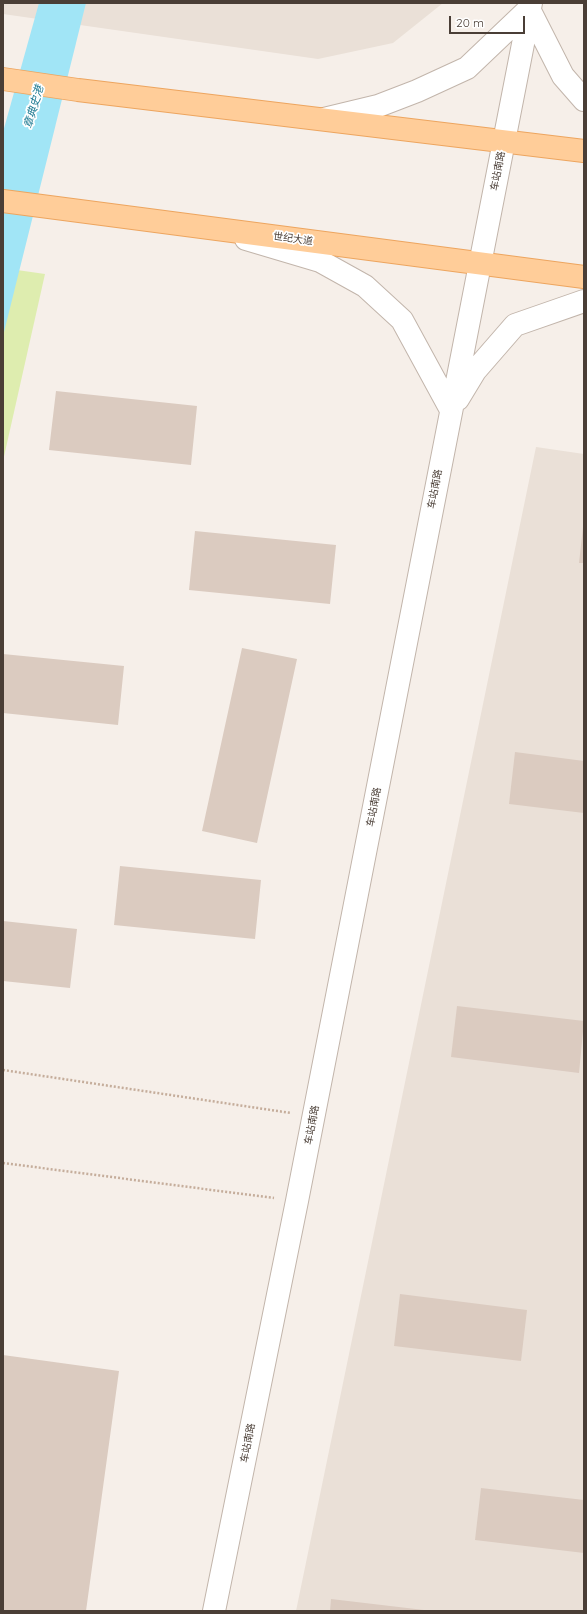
<!DOCTYPE html>
<meta charset="utf-8">
<style>
body{margin:0}
#map{position:relative;width:587px;height:1614px;overflow:hidden;background:#f6efe9;font-family:Quicksand,sans-serif}
canvas{display:block}
.frame{position:absolute;inset:0;border:4px solid #4a3e36;pointer-events:none}
.scale{position:absolute;left:449px;top:16px;width:76px;height:18px;box-sizing:border-box;border:2px solid #4a3e36;border-top:0;padding-left:5px;font-size:12px;line-height:14px;white-space:nowrap;color:#4a3e36;-webkit-text-stroke:3px #fff;paint-order:stroke}
</style>
<div id="map">
<canvas width="587" height="1614"></canvas>
<div class="frame"></div>
<div class="scale">20 m</div>
</div>
<script>
const context = document.querySelector('canvas').getContext('2d');
context.lineJoin = 'round';
function paint(path, color) { context.fillStyle = color; context.fill(path, 'evenodd'); }
function trace(path, color, width, dash) { context.strokeStyle = color; context.lineWidth = width; context.lineCap = dash ? 'butt' : 'round'; context.setLineDash(dash || []); context.stroke(path); }
function drawText(font, color, halo, rows, align = 'center') {
  context.font = font + ' Quicksand,"Noto Sans SC",sans-serif'; context.lineWidth = 3.5; context.setLineDash([]); context.textBaseline = 'middle'; context.strokeStyle = halo; context.fillStyle = color; for (const [text, x, y, turn = 0] of rows) {
    context.save(); context.translate(x, y); context.rotate((+turn || 0) * Math.PI / 180); context.textAlign = isNaN(turn) ? turn : align; if (halo) context.strokeText(text, 0, 0); context.fillText(text, 0, 0); context.restore();
  }
}
const residential = new Path2D(`
 M3,3H443L393,43L318,59L3,14Z
 M536,447L584,454V1611H296Z`);
const green = new Path2D(`
 M3,268L45,274L3,461Z`);
const water = new Path2D(`
 M39,3H86L3,336V132Z`);
const building = new Path2D(`
 M56,391L197,406L191,465L49,450Z
 M583,527H584V563H579Z
 M195,531L336,545L330,604L189,590Z
 M242,648L297,659L257,843L202,831Z
 M3,654L124,666L118,725L3,713Z
 M515,752L584,761V813L509,804Z
 M120,866L261,880L255,939L114,925Z
 M3,921L77,929L70,988L3,981Z
 M457,1006L584,1021L579,1073L451,1057Z
 M400,1294L527,1310L521,1361L394,1346Z
 M3,1355L119,1371L86,1611H3Z
 M481,1488L584,1500V1553L475,1540Z
 M331,1599L424,1610V1611H330Z`);
const path = new Path2D(`
 M3,1070L291,1113
 M3,1163L274,1198`);
const tertiary = new Path2D(`
 M324,119L378,106L417,91L467,68L529,9L563,76L584,100
 M246,239L320,261L365,286L402,320L451,410
 M458,399L475,371L515,325L584,301
 M214,1611L297,1201L531,3`);
const primary = new Path2D(`
 M3,79L78,90L584,151
 M3,201L584,277`);
const streetNames = [
 ["车站南路",498,171,-79],
 ["世纪大道",293,239,8],
 ["车站南路",435,489,-79],
 ["车站南路",374,807,-79],
 ["车站南路",312,1125,-79],
 ["车站南路",248,1443,-79]
];
const waterNames = [
 ["章典史港",34,107,-74]
];
paint(residential, '#eae0d7');
paint(green, '#deedaf');
paint(water, '#a1e5f6');
paint(building, '#dbcbc0');
trace(tertiary, '#c2b5ab', 24);
trace(primary, '#eda55f', 24);
trace(path, '#c5ad9b', 2.5, [2, 2]);
trace(tertiary, '#fff', 22);
trace(primary, '#ffcd99', 22);
drawText('10px', '#4a3e36', '#fff', streetNames);
drawText('italic 11px', '#217c94', '#fff', waterNames);
</script>
